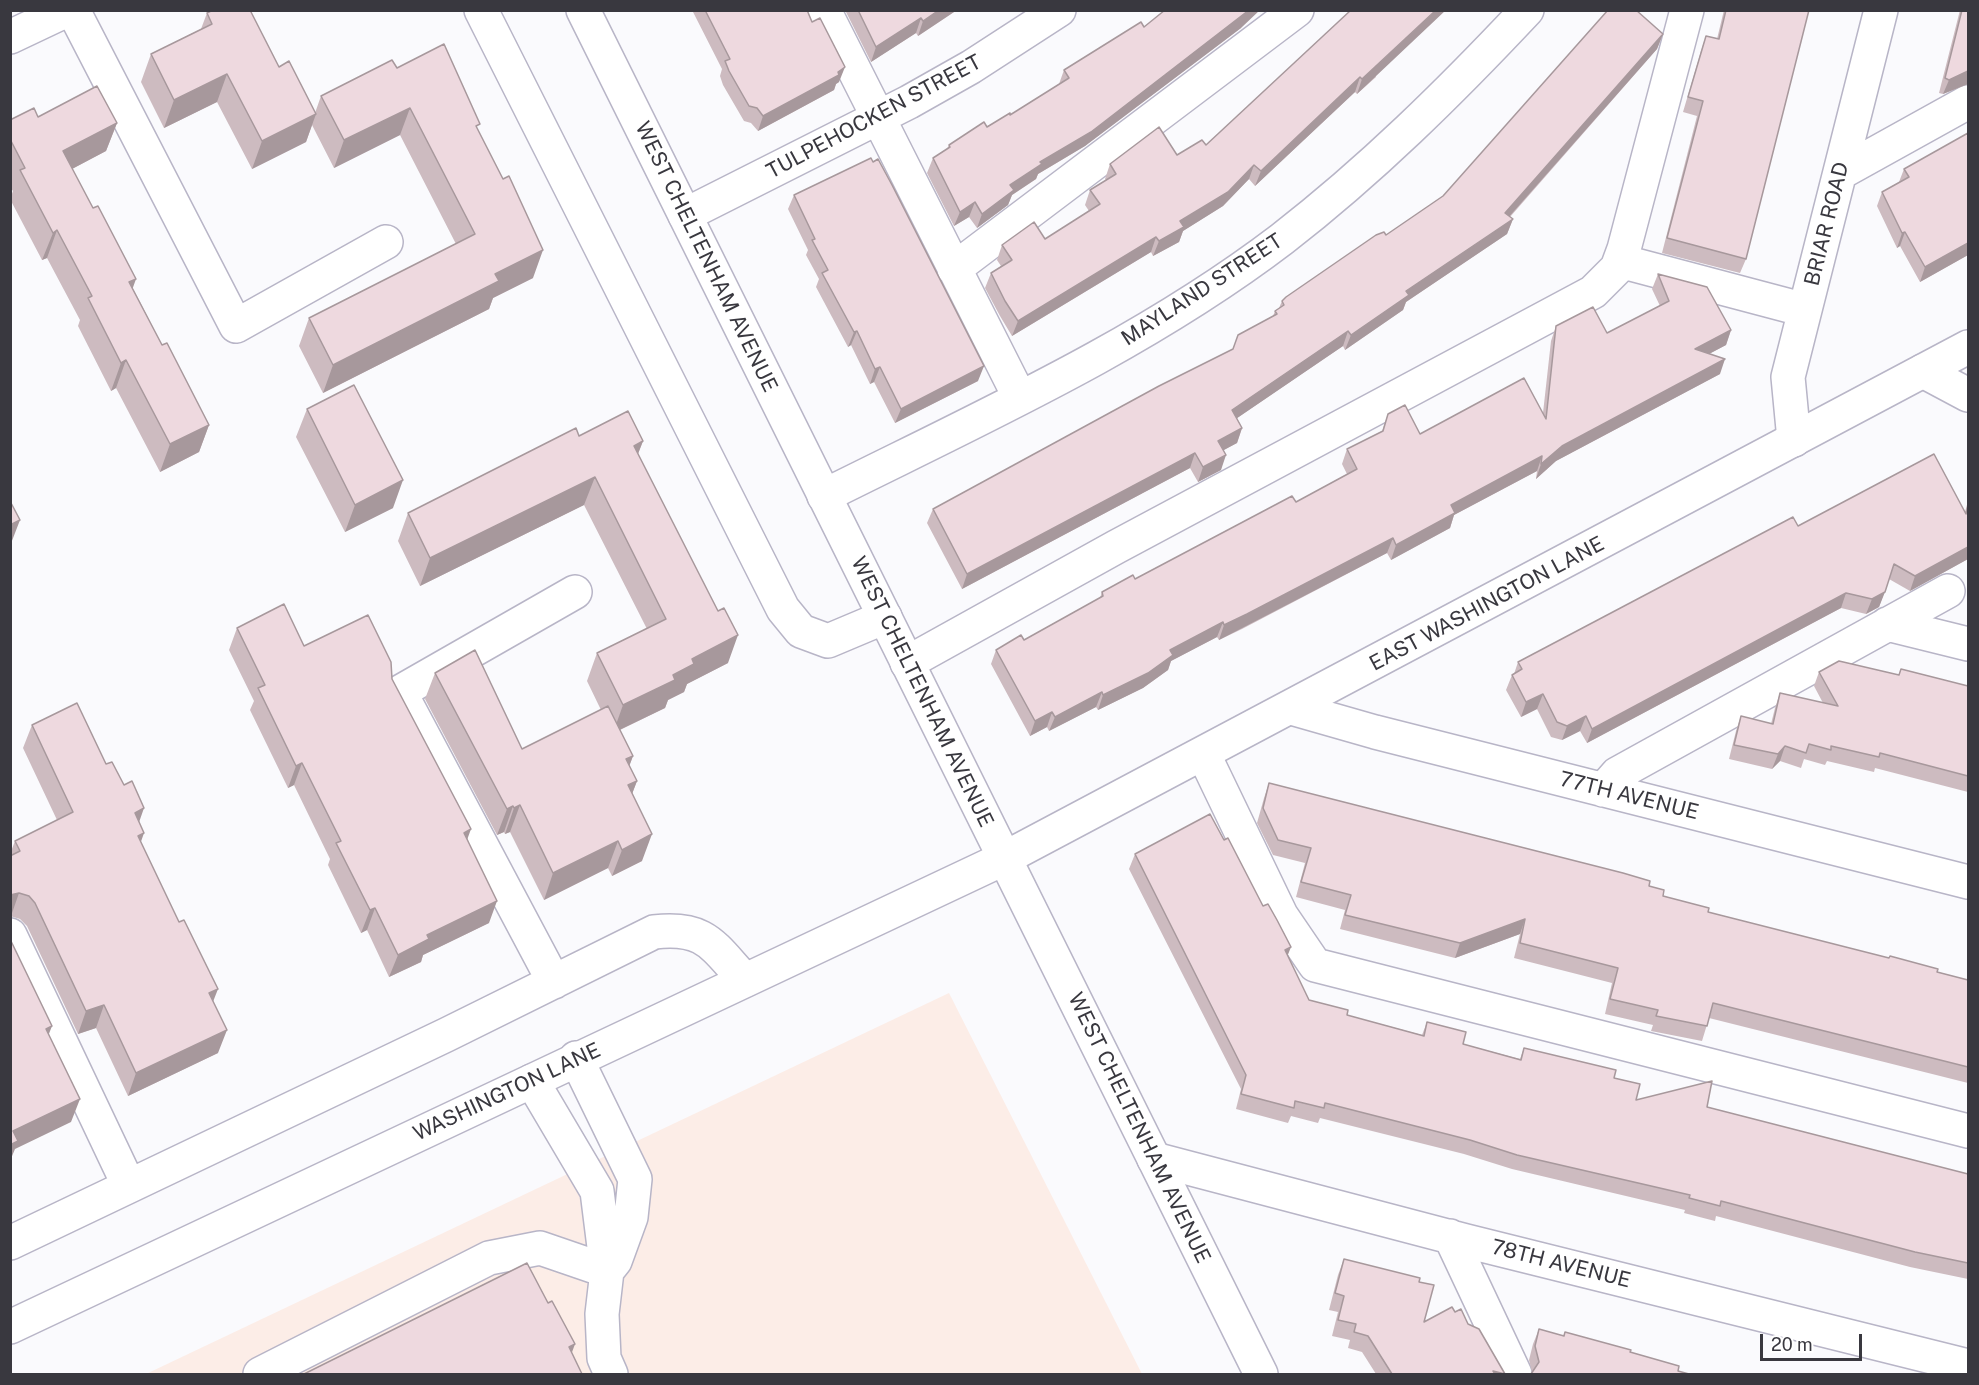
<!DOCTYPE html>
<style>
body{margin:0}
#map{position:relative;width:1979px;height:1385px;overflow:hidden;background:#fafafd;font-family:"Public Sans",sans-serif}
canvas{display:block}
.frame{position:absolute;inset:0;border:12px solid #39383f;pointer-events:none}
.scale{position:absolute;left:1760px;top:1334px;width:102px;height:27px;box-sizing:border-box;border:3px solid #39383f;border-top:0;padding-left:8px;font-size:18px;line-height:21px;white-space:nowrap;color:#39383f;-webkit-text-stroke:4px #fff;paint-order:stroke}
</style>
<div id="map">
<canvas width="1979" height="1385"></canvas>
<div class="frame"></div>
<div class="scale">20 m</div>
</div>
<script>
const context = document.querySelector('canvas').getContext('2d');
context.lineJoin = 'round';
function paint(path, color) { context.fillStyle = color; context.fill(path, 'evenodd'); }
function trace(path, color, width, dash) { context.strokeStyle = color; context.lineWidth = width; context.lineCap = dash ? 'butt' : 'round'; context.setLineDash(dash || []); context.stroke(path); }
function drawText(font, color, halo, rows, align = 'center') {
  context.font = font + ' "Public Sans",sans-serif'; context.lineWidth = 5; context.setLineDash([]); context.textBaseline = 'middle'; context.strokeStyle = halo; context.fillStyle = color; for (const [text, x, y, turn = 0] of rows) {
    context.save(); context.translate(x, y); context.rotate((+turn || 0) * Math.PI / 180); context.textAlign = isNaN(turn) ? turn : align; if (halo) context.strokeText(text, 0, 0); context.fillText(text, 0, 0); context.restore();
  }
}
const commercial = new Path2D(`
 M949,993L1142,1374H146Z`);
const minor = new Path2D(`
 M73,10L236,326L386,242
 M481,10L783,609L801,631L828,641L885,617
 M824,10L1020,398
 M10,37L67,10
 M1840,173L1968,102
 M685,215L909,102L971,67L1059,10
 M1620,261L1805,310
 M954,269L1297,10
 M1923,371L1968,395
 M1794,440L1788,377L1881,10
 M824,496C980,418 1143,345 1282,239C1371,170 1450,92 1527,10
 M1887,624L1968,644
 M907,663L1116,547L1593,292L1617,268L1624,249L1687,10
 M1291,708L1375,732L1968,882
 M1204,755L1281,915L1315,965L1968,1131
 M1603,790L1617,774L1948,591
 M10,935L129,1186
 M554,982L400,692L575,592
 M576,1058L635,1179L631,1217L615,1261L607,1271
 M532,1081L597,1191L607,1271L602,1314L604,1358L611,1374
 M1154,1159L1466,1241L1968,1366
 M1450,1236L1515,1374
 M10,1243L446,1035L654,932C706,926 713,946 745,980
 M260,1374L489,1258L540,1248L607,1271`);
const major = new Path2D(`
 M10,1327L1005,858L1968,347`);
const highway = new Path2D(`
 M583,10L1261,1374`);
const wall = new Path2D(`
 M692,10H807L839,82L836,84L834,90L758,131L751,123L744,121L723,85L720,76L722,69Z
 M847,10H957L918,36L916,33L871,62L846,12Z
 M1351,10L1376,77L1357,94L1355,92L1255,186L1249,179L1223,206L1183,231L1179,242L1153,256L1151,252L1012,336L1000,316L985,288L991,273L1001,266L997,260L1002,245L1045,239L1089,211L1085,205L1090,190L1106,180L1105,179L1110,164L1177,155L1206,145Z
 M1724,10H1809L1746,259L1740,273L1662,253L1697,116L1683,112L1701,51L1706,36L1717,39Z
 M1960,10H1968V84L1943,94L1939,93Z
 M207,13L279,67L315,113L321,96L397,68L478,130L533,278L493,298L489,309L323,393L299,346L309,318L456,244L400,135L334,168L312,125L306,142L252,169L217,102L164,128L141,82L151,54L201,29Z
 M1144,27L1241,28L1085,146L1038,174L1036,179L1012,195L1008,205L977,228L969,217L954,226L927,173L933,158L947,149L949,145L1010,115L1059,84L1064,70Z
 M1663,34L1657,49L1510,217L1513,219L1507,234L1406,302L1403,310L1345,350L1343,346L1237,418L1242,428L1237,443L1223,450L1221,470L1198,482L1190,468L962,589L927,523L933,509L1233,349L1273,316L1275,311L1279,308L1282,301L1386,235L1443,196Z
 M38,117L117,123L106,151L72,169L162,345L209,425L199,452L160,472L116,388L111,391L78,326L80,320L47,258L42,260L10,199L13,191L10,187V120Z
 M1904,169L1968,255L1920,282L1900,246L1897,248L1877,206L1882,192L1899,182Z
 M794,195L978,381L895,423L874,382L870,384L851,345L848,347L816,287L819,279L806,255L808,250L788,209Z
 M1658,274L1731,330L1726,345L1709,354L1720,374L1556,461L1536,479L1537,471L1454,515L1450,528L1391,560L1387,553L1242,629L1219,640L1217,637L1171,661L1168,670L1143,688L1098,710L1096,707L1049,731L1047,727L1030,736L991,664L996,650L1024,640L1100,598L1102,592L1135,579L1296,502L1347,474L1342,464L1347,449L1382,431L1388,414L1420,434L1543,413L1551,341L1556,326L1607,333L1660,306L1652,289Z
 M307,409L393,508L345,532L296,437Z
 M579,436L643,441L638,454L728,663L687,684L684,692L668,700L665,708L620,730L633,756L629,766L637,781L632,794L642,861L612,876L608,868L544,900L510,832L505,834L504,832L497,835L425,699L435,673L522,749L601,710L587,681L597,653L647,629L584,505L420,586L398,541L408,513Z
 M1968,501V559L1910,591L1889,579L1879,607L1866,614L1841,608L1587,743L1580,731L1562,740L1551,737L1537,709L1521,717L1506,690L1512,675L1514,674L1518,662L1798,526L1965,512Z
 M237,628L304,646L392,679L468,840L489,923L423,955L421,962L389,977L367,930L361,933L328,865L330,859L294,785L288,788L250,710L254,701L229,650Z
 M1819,672L1898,675L1968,686V792L1875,768L1874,772L1827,761L1825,765L1804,759L1801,768L1780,761L1772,769L1729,759L1736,731L1741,716L1771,724L1775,708L1780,693L1823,703L1814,686Z
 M32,725L106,764L139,822L141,842L213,1001L218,1053L128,1096L96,1028L78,1034L27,926L20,919L10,916V854L15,841L57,820L23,748Z
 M1269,783L1649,886L1663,896L1708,912L1968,980V1083L1709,1018L1702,1041L1651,1031L1653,1025L1605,1014L1612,983L1514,958L1520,934L1455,958L1340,929L1345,910L1296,897L1305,863L1273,855L1257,823L1264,798Z
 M1224,840L1263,906L1309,1000L1347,1015L1422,1035L1427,1022L1463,1044L1520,1059L1524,1048L1614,1078L1636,1100L1707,1107L1968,1174V1279L1910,1267L1716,1216L1715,1221L1684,1213L1685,1210L1512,1169L1464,1154L1320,1118L1318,1123L1291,1116L1288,1123L1236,1109L1241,1089L1129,869L1135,854Z
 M1344,1259L1419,1282L1424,1322L1455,1312L1468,1324L1505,1374H1376L1362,1352L1348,1348L1350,1340L1332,1336L1338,1312L1329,1310L1338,1275Z
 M1539,1329L1563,1336L1565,1332L1631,1350L1532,1372L1529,1360L1533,1344Z`);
const shadedWall = new Path2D(`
 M939,10H957L918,36L923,21Z
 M1249,10H1260L1241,28L1085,146L1038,174L1036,179L1012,195L1008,205L977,228L982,214L1010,185L1040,162Z
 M1436,10H1446L1357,94L1362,79Z
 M921,18L916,33L871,62L876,47Z
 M1663,34L1657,49L1500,227L1505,213Z
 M845,67L839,82L836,84L834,90L758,131L763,116Z
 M1968,71V84L1943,94L1949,80Z
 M227,74L217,102L164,128L174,100Z
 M1360,77L1355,92L1255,186L1261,171Z
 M410,108L400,135L334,168L344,140Z
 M316,114L306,142L252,169L262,141Z
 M117,123L106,151L53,179L63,151Z
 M1254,165L1249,179L1223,206L1183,231L1179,242L1153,256L1159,241L1180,221Z
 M975,202L969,217L954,226L960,212Z
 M1513,219L1507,234L1406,302L1403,310L1345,350L1351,335L1406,291Z
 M57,230L47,258L42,260L53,233Z
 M1905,232L1900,246L1897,248L1902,233Z
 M1156,237L1151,252L1012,336L1018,321Z
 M1968,243V255L1920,282L1925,267Z
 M543,250L533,278L493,298L489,309L323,393L333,365L495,274Z
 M136,279L126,307L129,282Z
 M1731,330L1726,345L1690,364L1695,349Z
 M857,331L851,345L848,347L854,332Z
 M1348,331L1343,346L1227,425L1232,410Z
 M1725,359L1720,374L1556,461L1536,479L1541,464L1562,446Z
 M126,360L116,388L111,391L121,363Z
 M984,366L978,381L895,423L901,409Z
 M880,367L874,382L870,384L875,369Z
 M209,425L199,452L160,472L170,444Z
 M1242,428L1237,443L1213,456L1218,441Z
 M643,441L632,469L634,446Z
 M1195,453L1190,468L962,589L967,574Z
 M1226,455L1221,470L1198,482L1203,467Z
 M1542,456L1537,471L1454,515L1450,528L1391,560L1396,545L1451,505Z
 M595,477L584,505L420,586L430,558Z
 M403,480L393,508L345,532L355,505Z
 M20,520L10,546V525Z
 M1393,538L1387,553L1219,640L1224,625Z
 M1968,547V559L1910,591L1915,576Z
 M1885,592L1879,607L1866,614L1872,599Z
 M1846,593L1841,608L1587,743L1592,729Z
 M1223,622L1217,637L1171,661L1168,670L1143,688L1098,710L1103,695L1170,650Z
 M738,635L728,663L687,684L684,692L668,700L665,708L613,733L623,705L692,659Z
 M1102,692L1096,707L1049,731L1055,717Z
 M1543,694L1537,709L1521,717L1526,702Z
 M1052,712L1047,727L1030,736L1035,721Z
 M1586,716L1580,731L1562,740L1567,726Z
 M1785,746L1780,761L1772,769L1778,754Z
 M633,756L623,783L626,759Z
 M302,763L294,785L288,788L296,766Z
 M637,781L627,807L628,785Z
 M520,805L510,832L505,834L514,808Z
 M513,806L504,832L497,835L507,809Z
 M144,808L136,831L135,813Z
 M471,829L463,851L464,833Z
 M144,833L136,856L138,836Z
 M652,834L642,861L612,876L622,850Z
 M618,841L608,868L544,900L553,873Z
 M19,893L11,916H10V895Z
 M497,901L489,923L423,955L421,962L389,977L398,955L427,935Z
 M375,908L367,930L361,933L370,910Z
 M1525,919L1520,934L1455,958L1460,943Z
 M1291,947L1285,962V950Z
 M218,989L209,1012V993Z
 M104,1005L96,1028L78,1034L86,1011Z
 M52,1026L43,1049L46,1029Z
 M227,1030L218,1053L128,1096L136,1073Z
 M80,1099L71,1122L15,1149L10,1161V1137L13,1131Z
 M575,1344L567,1366L569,1347Z`);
const building = new Path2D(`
 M213,10H250L279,67L289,61L316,114L262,141L227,74L174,100L151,54L212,24L207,13Z
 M705,10H807L812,22L820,18L845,67L838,72L839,75L763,116L757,108L749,106L729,71L725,61L730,59Z
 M858,10H939L923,21L921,18L876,47Z
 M1165,10H1249L1091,132L1040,162L1042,164L1010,185L1014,190L982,214L975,202L960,212L933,158L950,147L949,145L984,122L987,127L1010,113V115L1069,78L1064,70L1141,22L1144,27Z
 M1351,10H1436L1362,79L1360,77L1261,171L1254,165L1228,192L1180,221L1184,227L1159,241L1156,237L1018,321L1005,301L991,273L1012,260L1002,245L1034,222L1045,239L1100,204L1090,190L1116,174L1110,164L1159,127L1177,155L1202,140L1206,145Z
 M1608,10H1636L1663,34L1505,213L1513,219L1406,291L1409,295L1351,335L1348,331L1232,410L1242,428L1218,441L1226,455L1203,467L1195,453L967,574L933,509L1159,386L1233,349L1238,335L1277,314L1275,311L1284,305L1282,301L1286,297L1376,235L1384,232L1386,235L1443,196Z
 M1726,10H1809L1746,259L1667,238L1703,101L1688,97L1706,36L1719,39Z
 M1962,10H1968V71L1949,80L1945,78Z
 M444,44L480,124L476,126L503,179L509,176L543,250L495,274L499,281L333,365L309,318L475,234L410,108L344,140L321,96L392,60L397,68Z
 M97,86L117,123L63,151L93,208L98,206L136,279L129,282L162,345L167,343L209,425L170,444L126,360L121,363L88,298L92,296L57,230L53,233L20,170L25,168L10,139V120L34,108L38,117Z
 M1968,133V243L1925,267L1905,232L1902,233L1882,192L1909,177L1904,169Z
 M871,158L873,162L878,159L892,185L984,366L901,409L880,367L875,369L857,331L854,332L822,273L828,270L812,240L815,239L794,195Z
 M1658,274L1707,287L1731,330L1695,349L1725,359L1562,446L1541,464L1542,456L1451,505L1455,513L1396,545L1393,538L1247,614L1224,625L1223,622L1170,650L1173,655L1148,673L1103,695L1102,692L1055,717L1052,712L1035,721L996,650L1021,635L1024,640L1103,596L1102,592L1133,575L1135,579L1292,496L1296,502L1357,469L1347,449L1383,431L1388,414L1405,405L1420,434L1524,378L1546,419L1556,326L1593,307L1607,333L1669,301Z
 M354,385L403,480L355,505L307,409Z
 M628,411L643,441L634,446L718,611L724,608L738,635L692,659L694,664L673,675L675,680L623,705L597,653L666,619L595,477L430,558L408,513L576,428L579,436Z
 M1934,454L1966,514L1968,506V547L1915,576L1894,564L1885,592L1872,599L1846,593L1592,729L1586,716L1567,726L1557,722L1543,694L1526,702L1512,675L1522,669L1518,662L1793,517L1798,526Z
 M10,501L20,520L10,525Z
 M284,604L304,646L368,615L391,662L392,679L471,829L464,833L497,901L427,935L429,939L398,955L375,908L370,910L336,843L341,841L302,763L296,766L258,688L265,685L237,628Z
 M475,650L522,749L608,706L633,756L626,759L637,781L628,785L652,834L622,850L618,841L553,873L520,805L514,808L513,806L507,809L435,673Z
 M1839,661L1899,675L1901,669L1968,686V776L1880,753L1879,757L1831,746V750L1809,744L1806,753L1785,746L1778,754L1734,745L1741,716L1773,724L1780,693L1838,706L1819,672Z
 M77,703L106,764L112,762L124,785L132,781L144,808L135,813L144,833L138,836L179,922L184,920L218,989L209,993L227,1030L136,1073L104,1005L86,1011L35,903L29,896L19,893L10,895V856L20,851L15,841L73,812L32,725Z
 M1269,783L1623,873L1650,881L1649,886L1664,890L1663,896L1709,908L1708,912L1889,958L1890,956L1938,969L1937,972L1968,980V1067L1713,1003L1707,1026L1656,1016L1658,1010L1610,999L1618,968L1520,943L1525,919L1460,943L1345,915L1351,895L1301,882L1311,848L1278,840L1263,808Z
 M1210,814L1224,840L1228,838L1263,906L1268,904L1277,920L1291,947L1285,950L1309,1000L1348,1010L1347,1015L1424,1036L1427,1022L1466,1032L1463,1044L1521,1060L1524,1048L1616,1070L1614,1078L1640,1084L1636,1100L1712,1081L1707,1107L1968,1174V1263L1915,1252L1721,1201L1720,1206L1689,1198L1690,1195L1517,1155L1470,1140L1325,1103L1324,1108L1295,1101L1294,1108L1241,1094L1246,1075L1135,854Z
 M10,939L52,1026L46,1029L80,1099L13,1131L18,1141L10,1145Z
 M1344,1259L1420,1278L1419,1282L1434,1285L1424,1322L1452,1307L1455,1312L1461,1309L1468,1324L1479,1329L1505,1374L1493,1371L1495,1374H1392L1368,1336L1354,1332L1356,1324L1338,1320L1344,1296L1335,1293Z
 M527,1263L548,1303L552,1301L575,1344L569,1347L582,1374H304Z
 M1539,1329L1564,1336L1565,1332L1631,1350L1630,1352L1679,1366L1678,1371L1689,1374H1531L1539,1362L1535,1346Z`);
const streetNames = [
 ["TULPEHOCKEN STREET",874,117,-28],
 ["BRIAR ROAD",1827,224,-76],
 ["WEST CHELTENHAM AVENUE",706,257,64],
 ["MAYLAND STREET",1202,290,-33],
 ["EAST WASHINGTON LANE",1487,604,-28],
 ["WEST CHELTENHAM AVENUE",922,692,64],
 ["77TH AVENUE",1629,796,14],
 ["WASHINGTON LANE",507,1092,-25],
 ["WEST CHELTENHAM AVENUE",1139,1128,64],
 ["78TH AVENUE",1561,1264,14]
];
paint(commercial, '#fcede7');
trace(minor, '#b8b5c7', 36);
trace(major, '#b8b5c7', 36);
trace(highway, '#b8b5c7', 36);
trace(minor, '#fff', 33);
trace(major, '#fff', 33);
trace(highway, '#fff', 33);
paint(wall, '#cdbbc0');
paint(shadedWall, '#a7989c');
paint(building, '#eed9df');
trace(building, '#a7989c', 1.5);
drawText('21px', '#39383f', '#fff', streetNames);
</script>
